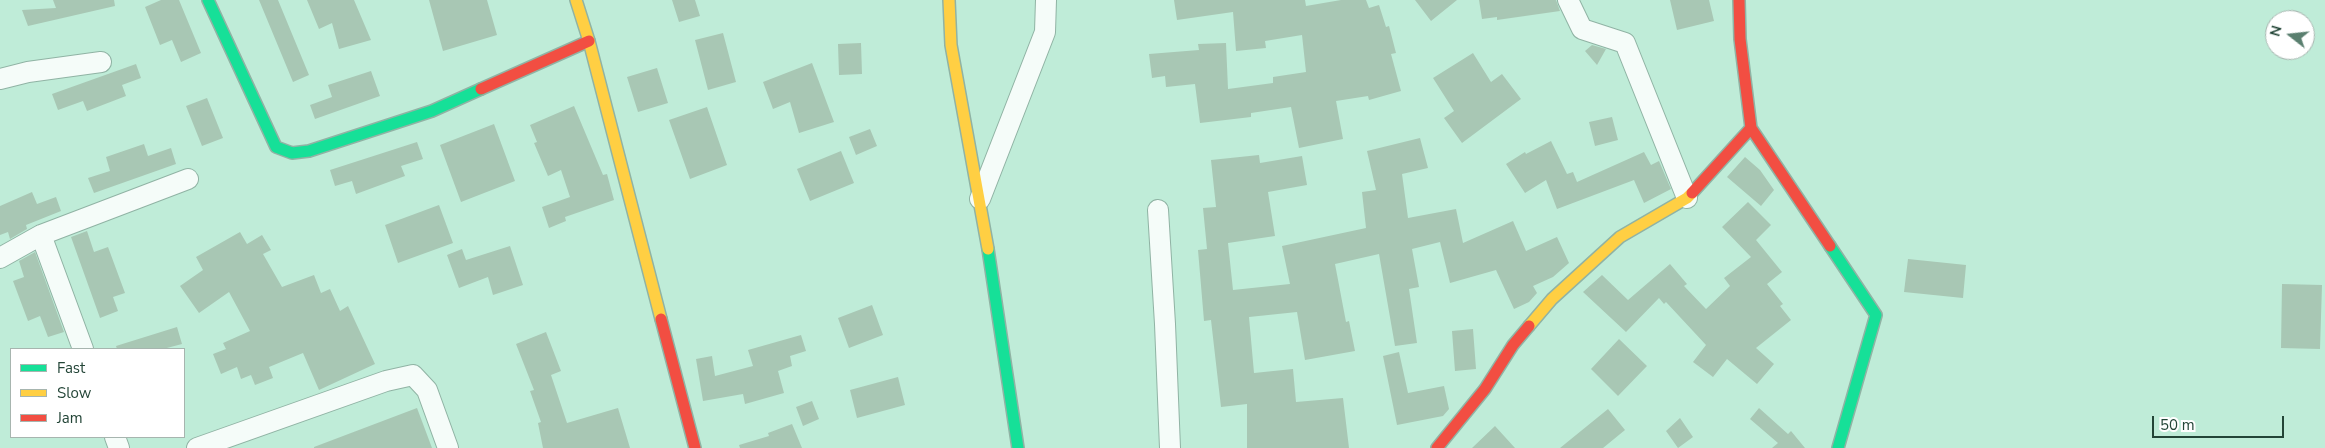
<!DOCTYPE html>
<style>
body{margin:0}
#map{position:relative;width:2325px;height:448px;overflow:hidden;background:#bfecd8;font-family:"Nunito Sans",sans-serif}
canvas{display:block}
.legend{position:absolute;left:10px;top:348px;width:175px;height:90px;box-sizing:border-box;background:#fff;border:1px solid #a7b5af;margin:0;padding:6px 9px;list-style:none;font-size:15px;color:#234537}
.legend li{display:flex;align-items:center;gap:10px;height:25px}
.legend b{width:25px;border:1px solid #a7b5af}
.north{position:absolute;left:2265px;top:10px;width:50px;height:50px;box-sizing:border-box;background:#fff;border:1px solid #a7b5af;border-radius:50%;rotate:286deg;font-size:14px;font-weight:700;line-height:20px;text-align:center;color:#234537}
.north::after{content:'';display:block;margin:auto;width:18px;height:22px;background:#5a7f6f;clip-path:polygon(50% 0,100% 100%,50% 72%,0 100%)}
.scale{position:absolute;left:2152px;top:416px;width:132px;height:22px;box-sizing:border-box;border:2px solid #234537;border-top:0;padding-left:6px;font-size:15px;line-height:18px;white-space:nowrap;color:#234537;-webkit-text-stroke:4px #fff;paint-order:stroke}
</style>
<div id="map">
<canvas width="2325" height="448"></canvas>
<ul class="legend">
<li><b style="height:6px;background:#16e098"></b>Fast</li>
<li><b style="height:6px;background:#ffcf43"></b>Slow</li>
<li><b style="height:6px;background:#f24e42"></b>Jam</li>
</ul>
<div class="north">N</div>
<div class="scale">50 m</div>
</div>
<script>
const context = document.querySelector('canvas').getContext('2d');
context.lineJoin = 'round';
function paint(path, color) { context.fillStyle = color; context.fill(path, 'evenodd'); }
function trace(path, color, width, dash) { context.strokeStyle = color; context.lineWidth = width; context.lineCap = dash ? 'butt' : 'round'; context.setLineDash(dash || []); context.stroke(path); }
const building = new Path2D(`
 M53,0H114L115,6L28,26L22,10L56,8Z
 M161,0H179L201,53L181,62L172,40L160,45L145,7Z
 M259,0H278L309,75L293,82Z
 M307,0H354L371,40L339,49L332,23L319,29Z
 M429,0H487L497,35L443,51Z
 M672,0H695L700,16L679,22Z
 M1174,0H1305L1306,6L1341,0H1366L1369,8L1379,5L1386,27L1389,26L1396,53L1391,54L1401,91L1369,100L1368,96L1336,101L1343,139L1299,148L1291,107L1251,113V117L1200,123L1195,84L1166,87L1165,76L1152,78L1149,54L1199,50L1198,44L1226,43L1228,89L1273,83V77L1306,72L1302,35L1265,41L1266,48L1236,51L1233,12L1177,20Z
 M1415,0H1457L1431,21Z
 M1479,0H1556L1560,11L1497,20V17L1482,19Z
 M1670,0H1709L1714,21L1677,30Z
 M723,33L736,82L708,90L695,40Z
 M861,43L862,74L839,75L838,44Z
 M1592,45L1606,49L1597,65L1585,51Z
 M1473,53L1491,82L1502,74L1521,99L1462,143L1444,118L1454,111L1433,78Z
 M812,63L834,122L799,133L790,102L773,109L763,82Z
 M136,64L141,78L122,85L126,96L87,111L83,101L58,110L52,94Z
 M657,68L668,103L638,112L627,77Z
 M371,71L380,96L315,119L310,105L332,97L328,85Z
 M207,98L223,138L202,146L186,106Z
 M574,106L603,175L607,174L614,200L565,217L566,221L549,228L542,207L570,197L561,170L548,176L534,143L537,142L530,125Z
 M707,107L727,165L690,179L669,120Z
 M1612,117L1618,140L1595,146L1589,122Z
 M494,124L515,181L461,202L440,145Z
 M870,129L877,146L856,155L849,137Z
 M1420,138L1428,168L1402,174L1408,218L1456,209L1463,243L1513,221L1526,251L1557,237L1569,263L1553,277L1533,286L1537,293L1529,302L1514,309L1496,270L1450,283L1440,242L1412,249L1419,287L1409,289L1417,343L1395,346L1379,254L1335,264L1346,322L1349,321L1355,351L1305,360L1297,312L1249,317L1254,373L1293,369L1296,402L1343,398L1349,448H1247V404L1221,407L1211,320L1204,321L1198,250L1207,249L1203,208L1216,207L1211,160L1259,155L1260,163L1302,156L1307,185L1268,192L1275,236L1228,243L1233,290L1290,284L1282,246L1366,228L1362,192L1376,190L1367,151Z
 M1551,141L1567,174L1573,172L1577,182L1644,152L1651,165L1659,161L1671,189L1644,203L1634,180L1557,209L1546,180L1525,193L1506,164L1525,152L1526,154Z
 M417,142L423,159L401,166L405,176L356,194L352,181L335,186L330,170Z
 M144,144L148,156L171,148L176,164L94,193L88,178L110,171L106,157Z
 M841,151L854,183L810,201L797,169Z
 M1745,157L1760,170L1774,190L1761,206L1727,177Z
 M32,192L37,204L56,197L61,211L26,225L27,229L10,239L8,232L0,235V206Z
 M1748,202L1771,225L1756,240L1782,272L1767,284L1783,304L1780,306L1791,320L1756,348L1774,364L1757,384L1727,359L1713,377L1693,362L1706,345L1666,302L1664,304L1659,298L1626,332L1583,292L1602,275L1628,300L1670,264L1687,284L1684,286L1706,309L1730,286L1724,278L1751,257L1722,227Z
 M439,205L453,243L398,263L385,225Z
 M87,231L94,252L108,247L125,293L113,297L118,311L100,318L71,237Z
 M240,232L247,244L262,235L271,250L263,254L282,287L314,275L321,293L330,289L340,311L348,306L375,364L319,390L303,353L269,367L273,378L255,385L251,375L241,379L237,367L221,374L213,354L226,349L223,343L250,331L229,292L199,313L180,286L203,270L196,257Z
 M510,246L523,285L493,295L488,277L459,288L447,255L462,249L466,260Z
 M35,252L64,332L48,337L40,316L28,321L13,281L24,277L19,261Z
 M1908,259L1966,265L1963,298L1904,292Z
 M2282,284L2322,285L2320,349L2281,348Z
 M872,305L883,335L849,348L838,318Z
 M177,327L182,344L163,349H117L116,346Z
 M1473,329L1476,369L1455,371L1452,331Z
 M546,332L561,371L551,375L567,423L618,408L630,448H543L538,423L541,422L530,391L534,390L516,344Z
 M801,335L806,351L790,356L792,366L778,371L784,393L745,404L743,394L703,401L696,359L712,356L715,376L753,366L748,350Z
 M1619,339L1647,366L1618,396L1591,369Z
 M1399,352L1408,393L1444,386L1449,409L1443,416L1397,425L1383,356Z
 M898,377L905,405L857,418L850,390Z
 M812,401L819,419L803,426L796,407Z
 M417,408L432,448H314V447Z
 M1759,408L1788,434L1791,431L1805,448H1772L1778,443L1750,419Z
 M1608,409L1625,430L1603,448H1560Z
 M1680,418L1693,437L1678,448L1666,431Z
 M792,424L802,448H740L739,445L769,436L768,433Z
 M1495,426L1515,448H1472Z`);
const street = new Path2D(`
 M1568,0L1582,29L1625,43L1687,198
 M0,79L28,72L101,62
 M980,199L1045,32L1046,0
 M1158,210L1165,324L1170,448
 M41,235L83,349
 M0,258L41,235L188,179
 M115,437L119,448
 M197,448L386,381L413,375L427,390L448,448`);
const fast = new Path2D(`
 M208,0L276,147L292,153L309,151L432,111L481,89
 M1830,246L1876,315L1838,448
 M988,249L1018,448`);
const slow = new Path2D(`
 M576,0L589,41L661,319
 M949,0L951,45L988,249
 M1529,326L1552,299L1620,237L1687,198L1692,193`);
const jam = new Path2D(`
 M1739,0L1740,39L1751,128L1830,246
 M481,89L589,41
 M1692,193L1751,128
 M661,319L695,448
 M1437,448L1485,389L1513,345L1529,326`);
paint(building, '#a8c7b4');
trace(street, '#90b3a4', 22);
trace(fast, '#90b3a4', 14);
trace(slow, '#90b3a4', 14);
trace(jam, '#90b3a4', 14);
trace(street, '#f5fcf9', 20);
trace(fast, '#16e098', 11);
trace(slow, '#ffcf43', 11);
trace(jam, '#f24e42', 11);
</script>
